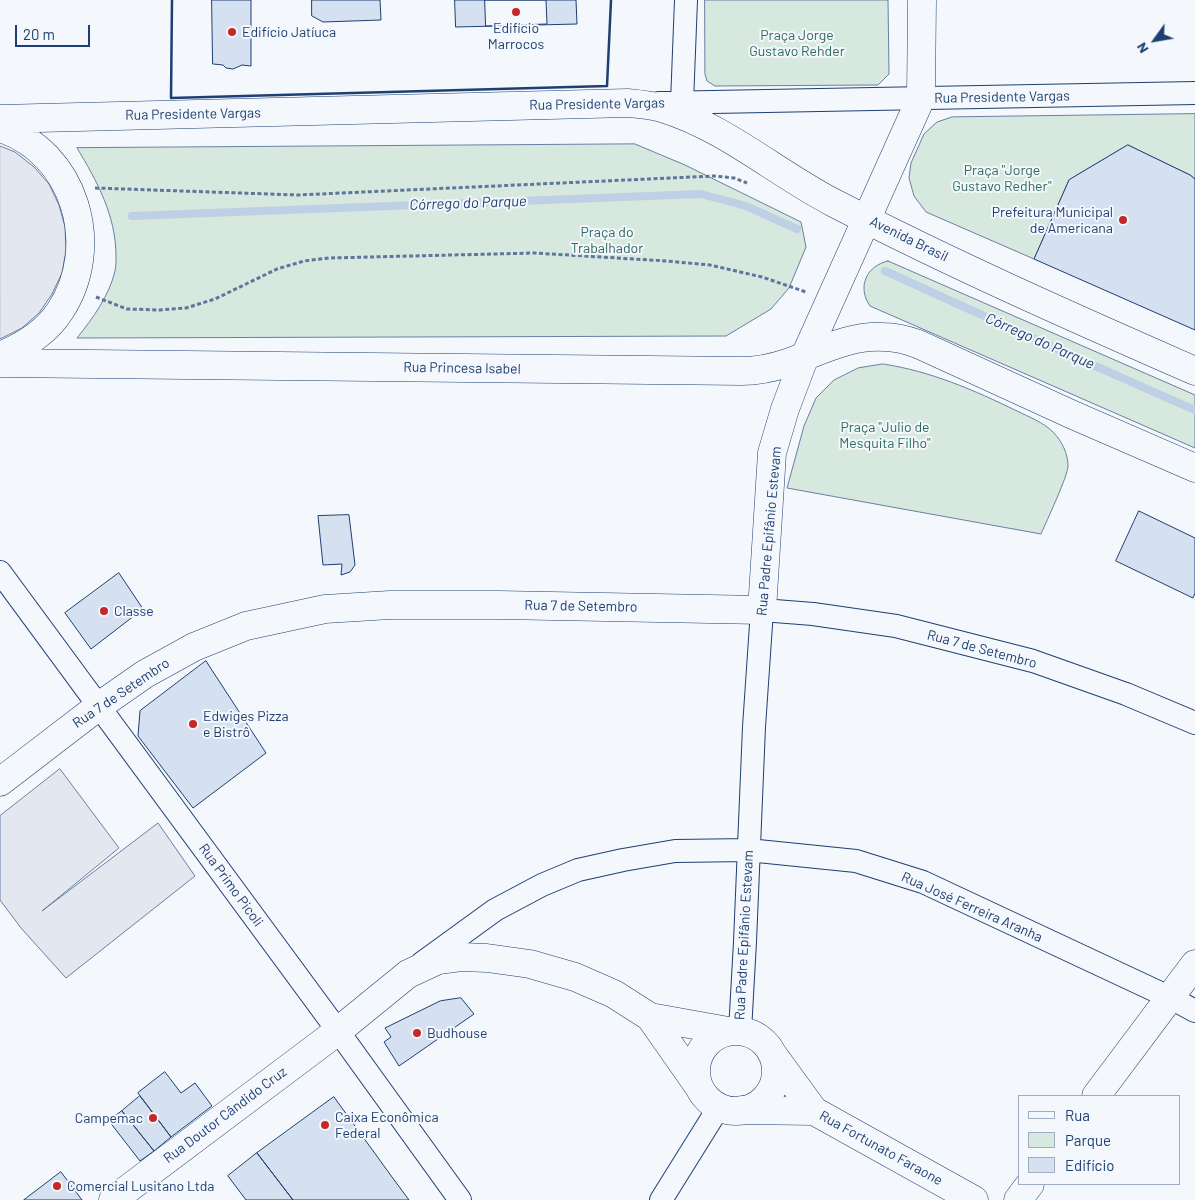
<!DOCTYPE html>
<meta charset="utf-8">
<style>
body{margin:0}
#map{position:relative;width:1195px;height:1200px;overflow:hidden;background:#f4f7fb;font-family:Barlow,sans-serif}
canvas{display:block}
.legend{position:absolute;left:1018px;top:1095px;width:162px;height:90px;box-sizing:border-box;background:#f4f7fb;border:1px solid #9eadc5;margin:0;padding:6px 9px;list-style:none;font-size:15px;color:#1d3f73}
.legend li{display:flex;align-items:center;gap:10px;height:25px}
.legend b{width:25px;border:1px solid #9eadc5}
.north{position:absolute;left:1130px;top:15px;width:50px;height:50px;-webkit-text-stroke:4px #f4f7fb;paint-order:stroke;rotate:238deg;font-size:14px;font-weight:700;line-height:20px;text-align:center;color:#1d3f73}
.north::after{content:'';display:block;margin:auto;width:18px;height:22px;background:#1d3f73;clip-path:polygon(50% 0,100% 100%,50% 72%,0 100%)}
.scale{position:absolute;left:15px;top:25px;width:75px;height:22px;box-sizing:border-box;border:2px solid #1d3f73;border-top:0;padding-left:6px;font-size:15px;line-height:18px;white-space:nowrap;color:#1d3f73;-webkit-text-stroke:4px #f4f7fb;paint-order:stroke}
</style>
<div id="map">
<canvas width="1195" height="1200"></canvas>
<ul class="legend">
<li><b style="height:6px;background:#f4f7fb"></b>Rua</li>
<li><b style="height:14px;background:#d7e8df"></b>Parque</li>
<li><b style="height:14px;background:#d5e0f0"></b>Edifício</li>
</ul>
<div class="north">N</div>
<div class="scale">20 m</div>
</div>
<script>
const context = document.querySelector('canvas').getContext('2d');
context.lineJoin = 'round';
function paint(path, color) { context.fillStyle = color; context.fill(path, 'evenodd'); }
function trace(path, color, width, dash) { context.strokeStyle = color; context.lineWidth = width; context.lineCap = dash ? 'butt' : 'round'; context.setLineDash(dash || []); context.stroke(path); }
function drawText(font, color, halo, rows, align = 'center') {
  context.font = font + ' Barlow,sans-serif'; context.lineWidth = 4; context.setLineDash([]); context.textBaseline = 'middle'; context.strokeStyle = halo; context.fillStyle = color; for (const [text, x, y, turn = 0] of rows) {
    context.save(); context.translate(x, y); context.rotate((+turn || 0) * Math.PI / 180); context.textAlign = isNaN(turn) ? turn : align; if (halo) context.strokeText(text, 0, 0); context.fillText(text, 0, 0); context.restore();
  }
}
const green = new Path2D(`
 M705,0H888L889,74L878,85L715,86L707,81L705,74Z
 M1195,114V179L1190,175L1128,145L1069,180L1034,259L926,212L914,196L909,178L911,163L924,134L937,122L952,117Z
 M635,144L685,165L801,222L806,247L789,288L771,309L726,336L77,338C93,318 109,296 115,271C116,266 116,261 116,256C116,216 97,181 77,148Z
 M888,261L1195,395V448L870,306C857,287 866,266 888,261Z
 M883,364C930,371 974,390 1017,411C1029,417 1043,422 1053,432C1062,441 1068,454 1068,466C1068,476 1046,522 1041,534L787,488L804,426L816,398L834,380L858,368Z`);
const parking = new Path2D(`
 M0,146L15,152L34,167L49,184L59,205L65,227L66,250L62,273L52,294L39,313L22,328L0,339Z
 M60,769L119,848L42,911L158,823L195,876L66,978L21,928L0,900V816Z`);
const stream = new Path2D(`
 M132,216L701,194L746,206L797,229
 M885,271L1059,350L1195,410`);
const building = new Path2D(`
 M212,0H251V66L242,65L233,69L226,68L223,65L213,64Z
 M312,0H380L381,20L323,22L312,16Z
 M455,0H576L577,24L456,27Z
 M485,0H546L547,24L486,26Z
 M1128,145L1190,175L1195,179V330L1034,259L1069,180Z
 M1139,511L1195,538V593L1193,598L1116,561Z
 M349,515L355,565L350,572L341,575L342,564L323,565L318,516Z
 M119,573L143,609L91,649L65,613Z
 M206,661L266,753L193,808L138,736L140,711Z
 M461,998L474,1014L399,1066L384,1042L391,1037L385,1028L440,1001Z
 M165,1072L181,1093L195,1083L212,1106L171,1137L138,1093Z
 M140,1096L171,1137L154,1151L122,1111Z
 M334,1097L392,1177L409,1200H293L257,1153Z
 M122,1111L154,1151L140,1161L109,1121Z
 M257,1153L293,1200H246L228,1176Z
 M61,1172L82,1200H24Z`);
const path = new Path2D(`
 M95,188L298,195L714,176L734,178L747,183
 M96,297L127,309L160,310L186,308L215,299L277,269L304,261L329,258L535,253L666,261L710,265L762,277L806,292`);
const minor = new Path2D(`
 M659,103L1195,93
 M682,103L686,0
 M0,572L338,1031L460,1200
 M422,963L495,910L542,885L578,870L623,860L675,851L748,850L856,861L923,882L1171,998L1195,1011
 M740,1031L745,942L754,727L762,610L813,614L896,626L1033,661L1126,694L1195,723
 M661,1200L719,1107`);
const tertiary = new Path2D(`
 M0,782L99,706L145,674L194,647L246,626L325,609L390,605H499L762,610L772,453L785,409L805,356L921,98L922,0
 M1096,1096L1195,964
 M1018,1200L1030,1184`);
const secondary = new Path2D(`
 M650,1017L699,1087
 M696 1071a40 40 0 1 1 80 0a40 40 0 1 1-80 0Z
 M771,1052L814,1111L974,1200
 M742,1110L814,1111
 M113,1200L338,1031L408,974L438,960L461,957L487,958L530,964L575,977L614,994L650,1017L728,1031`);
const primary = new Path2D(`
 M0,119L628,103C639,104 651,105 662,108C725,127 776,173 834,203C952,264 1074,318 1195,371
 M0,128C75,152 103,246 60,311C46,333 24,346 0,356
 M0,363L742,371C757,371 772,368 787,363C819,352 849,335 884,337C895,337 907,340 918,344L1073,415L1195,468`);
const wall = new Path2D(`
 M172,0L171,98L607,86L611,0`);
const markers = [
 [516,12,5,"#c62828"],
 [232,32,5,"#c62828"],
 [1123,220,5,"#c62828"],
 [104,611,5,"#c62828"],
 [193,724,5,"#c62828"],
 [417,1033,5,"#c62828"],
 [153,1118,5,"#c62828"],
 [325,1125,5,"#c62828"],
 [57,1186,5,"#c62828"]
];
const poiNames = [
 ["Edifício",516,28,"center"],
 ["Marrocos",516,44,"center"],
 ["Edifício Jatíuca",242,32],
 ["Prefeitura Municipal",1113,212,"right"],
 ["de Americana",1113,228,"right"],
 ["Classe",114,611],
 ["Edwiges Pizza",203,716],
 ["e Bistrô",203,732],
 ["Budhouse",427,1033],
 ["Caixa Econômica",335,1117],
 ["Federal",335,1133],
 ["Campemac",143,1118,"right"],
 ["Comercial Lusitano Ltda",67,1186]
];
const parkNames = [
 ["Praça Jorge",797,35],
 ["Gustavo Rehder",797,51],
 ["Praça \"Jorge",1002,170],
 ["Gustavo Redher\"",1002,186],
 ["Praça do",607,232],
 ["Trabalhador",607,248],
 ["Praça \"Julio de",885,427],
 ["Mesquita Filho\"",885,443]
];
const streetNames = [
 ["Rua Presidente Vargas",1002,97,-1],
 ["Rua Presidente Vargas",597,104,-1],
 ["Rua Presidente Vargas",193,114,-1],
 ["Avenida Brasil",909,239,26],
 ["Rua Princesa Isabel",462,368,1],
 ["Rua Padre Epifânio Estevam",769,531,-85],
 ["Rua 7 de Setembro",581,606,1],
 ["Rua 7 de Setembro",982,649,15],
 ["Rua 7 de Setembro",121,693,-34],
 ["Rua Primo Picoli",231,885,54],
 ["Rua José Ferreira Aranha",972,907,24],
 ["Rua Padre Epifânio Estevam",744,935,-87],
 ["Rua Doutor Cândido Cruz",225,1115,-37],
 ["Rua Fortunato Faraone",881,1148,29]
];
const waterNames = [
 ["Córrego do Parque",468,203,-2],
 ["Córrego do Parque",1040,341,24]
];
paint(green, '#d7e8df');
trace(green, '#687fa3', 1);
paint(parking, '#e3e8f0');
trace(parking, '#687fa3', 1);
trace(stream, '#bed0e5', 8);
paint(building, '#d5e0f0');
trace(building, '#1d3f73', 1);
trace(minor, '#1d3f73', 24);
trace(tertiary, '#1d3f73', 29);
trace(secondary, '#1d3f73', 29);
trace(primary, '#1d3f73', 29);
trace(path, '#5e769c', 3, [4, 2.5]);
trace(minor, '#f4f7fb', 22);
trace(tertiary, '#f4f7fb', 28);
trace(secondary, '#f4f7fb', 28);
trace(primary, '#f4f7fb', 28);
trace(wall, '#1d3f73', 2.5);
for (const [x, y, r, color] of markers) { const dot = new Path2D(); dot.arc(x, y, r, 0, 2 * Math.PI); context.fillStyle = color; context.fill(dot); trace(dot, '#f4f7fb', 2); }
drawText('14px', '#1d3f73', '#f4f7fb', poiNames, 'left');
drawText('14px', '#2c6c60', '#f4f7fb', parkNames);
drawText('14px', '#1d3f73', '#f4f7fb', streetNames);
drawText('italic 15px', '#1d3f73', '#f4f7fb', waterNames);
</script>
